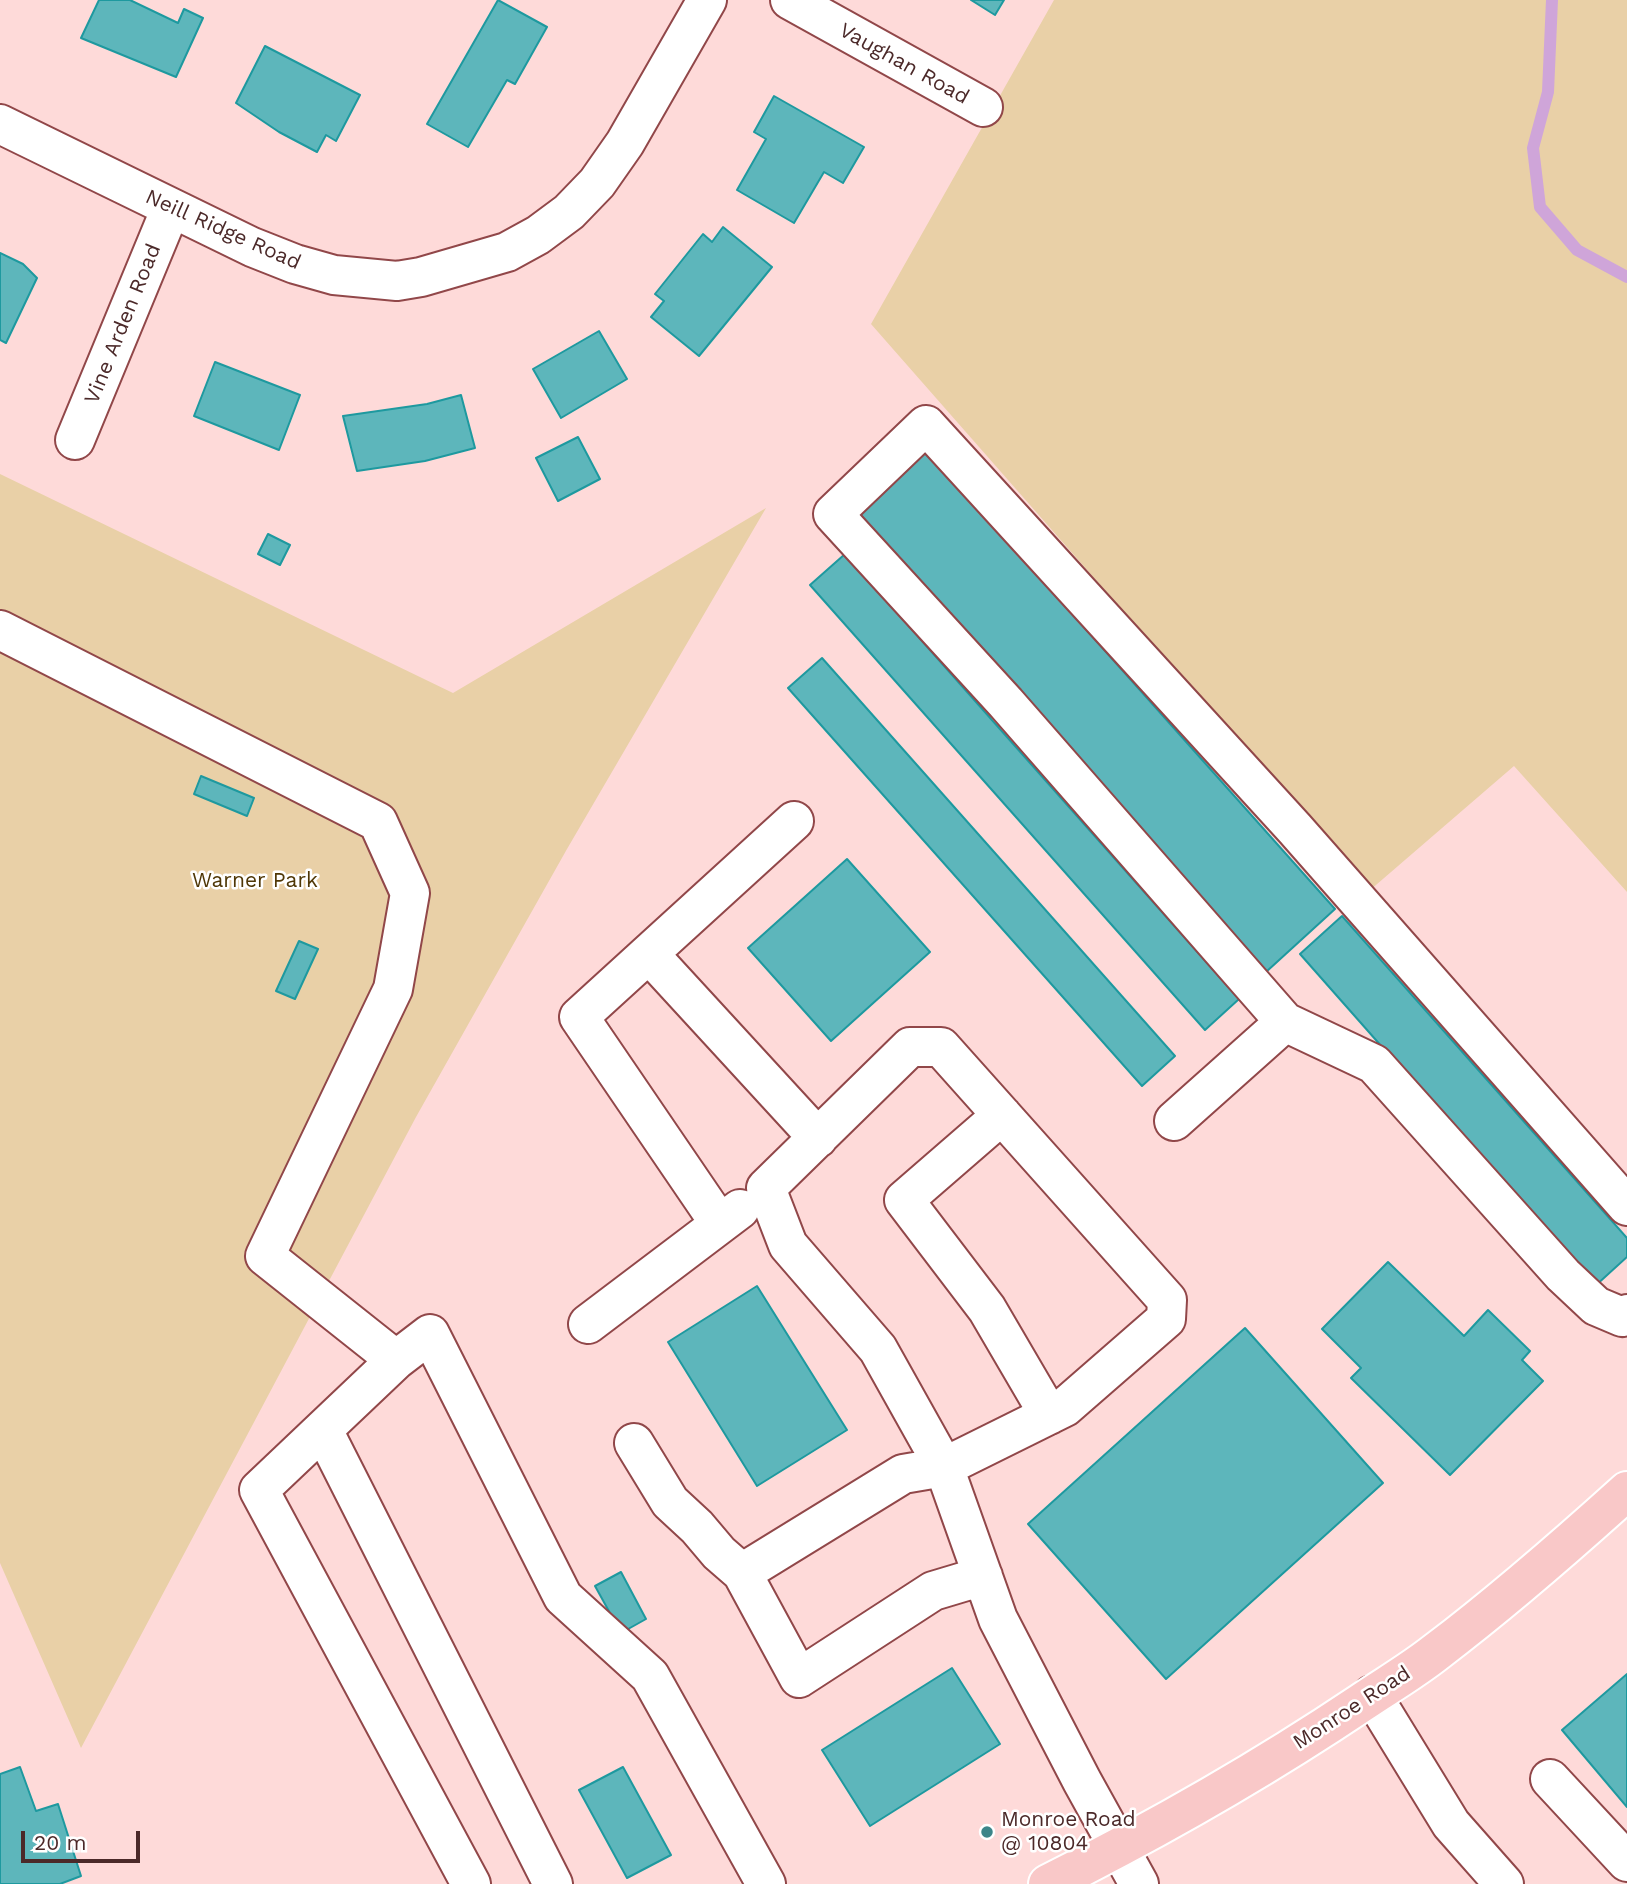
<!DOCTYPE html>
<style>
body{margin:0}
#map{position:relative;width:1627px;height:1884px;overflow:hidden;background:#fedad9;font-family:"Work Sans",sans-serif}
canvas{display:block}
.scale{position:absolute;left:21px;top:1831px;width:119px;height:32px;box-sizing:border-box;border:4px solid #4b2929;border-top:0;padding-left:9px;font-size:21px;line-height:24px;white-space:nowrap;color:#4b2929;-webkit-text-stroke:5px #fff;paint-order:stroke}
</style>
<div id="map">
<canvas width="1627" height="1884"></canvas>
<div class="scale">20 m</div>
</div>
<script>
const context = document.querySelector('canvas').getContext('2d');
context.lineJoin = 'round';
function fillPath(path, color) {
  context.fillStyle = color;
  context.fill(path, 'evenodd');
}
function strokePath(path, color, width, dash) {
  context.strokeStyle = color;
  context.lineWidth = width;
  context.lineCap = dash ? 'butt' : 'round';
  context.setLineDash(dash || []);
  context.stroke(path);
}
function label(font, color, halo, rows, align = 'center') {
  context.font = font + ' "Work Sans",sans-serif';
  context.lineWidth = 5;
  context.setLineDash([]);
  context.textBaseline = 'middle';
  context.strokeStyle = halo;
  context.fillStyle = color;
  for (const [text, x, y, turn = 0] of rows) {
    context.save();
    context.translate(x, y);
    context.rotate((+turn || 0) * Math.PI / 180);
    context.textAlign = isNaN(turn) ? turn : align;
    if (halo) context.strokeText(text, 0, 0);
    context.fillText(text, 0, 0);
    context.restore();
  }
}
fillPath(new Path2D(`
 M1054 0H1627V892L1514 766 1369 891 871 324Z
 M0 474 453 693 766 508 567 849 416 1117 81 1748 0 1563Z`), '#e9d0a7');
strokePath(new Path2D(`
 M1552 0 1548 92 1533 148 1540 207 1577 250 1627 277`), '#cfa5d9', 12);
const building = new Path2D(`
 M99 0H130L178 23 184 9 203 18 176 77 81 38Z
 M498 0 547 27 515 84 507 80 468 147 427 124Z
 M971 0H1004L995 15Z
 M265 46 360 95 336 141 326 135 317 152 279 132 236 103Z
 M774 96 864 147 843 183 824 172 794 223 737 190 766 139 754 132Z
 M723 227 772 267 699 356 651 317 664 301 655 294 703 234 712 242Z
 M0 253 23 264 37 278 6 343 0 340Z
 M599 331 627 379 561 418 533 369Z
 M215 362 300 395 279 450 194 416Z
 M461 395 475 448 425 461 357 471 343 416 427 404Z
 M578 437 600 479 558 501 536 458Z
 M927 451 1335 909 1266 972 857 513Z
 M268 534 290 545 280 565 258 554Z
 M845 554 1239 999 1205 1030 810 585Z
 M822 658 1175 1056 1142 1086 788 688Z
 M201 776 254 798 247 816 194 794Z
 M847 859 930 952 831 1041 748 948Z
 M1342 916 1627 1238V1257L1594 1287 1300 954Z
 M299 941 318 949 295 999 276 991Z
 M1388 1262 1464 1336 1488 1310 1530 1351 1522 1360 1543 1381 1450 1475 1351 1378 1361 1368 1322 1329Z
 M757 1286 847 1430 757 1486 668 1342Z
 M1245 1328 1383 1483 1166 1679 1028 1524Z
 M621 1572 646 1619 621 1633 595 1586Z
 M952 1668 1000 1744 870 1826 822 1750Z
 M1627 1674V1807L1562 1730Z
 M20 1767 36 1811 58 1804 81 1876 60 1884H0V1774Z
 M623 1767 671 1855 627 1878 579 1790Z`);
fillPath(building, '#5db6bb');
strokePath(building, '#1e999f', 2);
const minor = new Path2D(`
 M790 0 983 107
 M0 124 252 247 295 264 334 275 397 281 421 277 507 252 538 235 569 212 597 183 625 143 707 0
 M75 440 171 208
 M0 630 378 822 410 893 393 989 265 1256 396 1360
 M649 954 818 1138
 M1285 1022 1006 703 833 514 926 425 1295 829 1627 1206
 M1002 1115 904 1200 987 1309 1049 1415
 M1174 1121 1285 1022 1374 1064 1563 1275 1596 1306 1622 1317 1627 1314
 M720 1224 579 1017 794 821
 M588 1324 740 1209
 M323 1430 553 1884
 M634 1443 670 1502 697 1527 719 1553 742 1573 799 1678 933 1591 983 1576
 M742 1573 903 1474 944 1467 1065 1407 1166 1319 1167 1300 941 1047H910L766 1188 788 1245 878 1349 944 1467 998 1619 1082 1781 1139 1884
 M1372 1695 1451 1824 1504 1884
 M1550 1779 1627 1862
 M471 1884 259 1490 396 1360 430 1334 563 1597 650 1676 766 1884`);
const major = new Path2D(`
 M1048 1884C1156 1830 1261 1770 1361 1703 1386 1686 1412 1671 1436 1652 1502 1602 1565 1547 1627 1491`);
strokePath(minor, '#914749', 42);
strokePath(major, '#fff', 42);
strokePath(minor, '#fff', 38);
strokePath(major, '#f9c8c8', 38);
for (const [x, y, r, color] of [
 [987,1832,7,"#3d8589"]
]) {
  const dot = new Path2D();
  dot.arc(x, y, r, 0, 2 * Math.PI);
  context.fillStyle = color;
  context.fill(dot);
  strokePath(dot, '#fff', 2.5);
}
label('21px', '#4b2929', '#fff', [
 ["Vaughan Road",904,64,29],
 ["Neill Ridge Road",223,230,24],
 ["Vine Arden Road",123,324,-68],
 ["Monroe Road",1352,1708,-33]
]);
label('21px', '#4f3706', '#fff', [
 ["Warner Park",255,881]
]);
label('21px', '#4b2929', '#fff', [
 ["Monroe Road",1001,1820],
 ["@ 10804",1001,1844]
], 'left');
</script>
